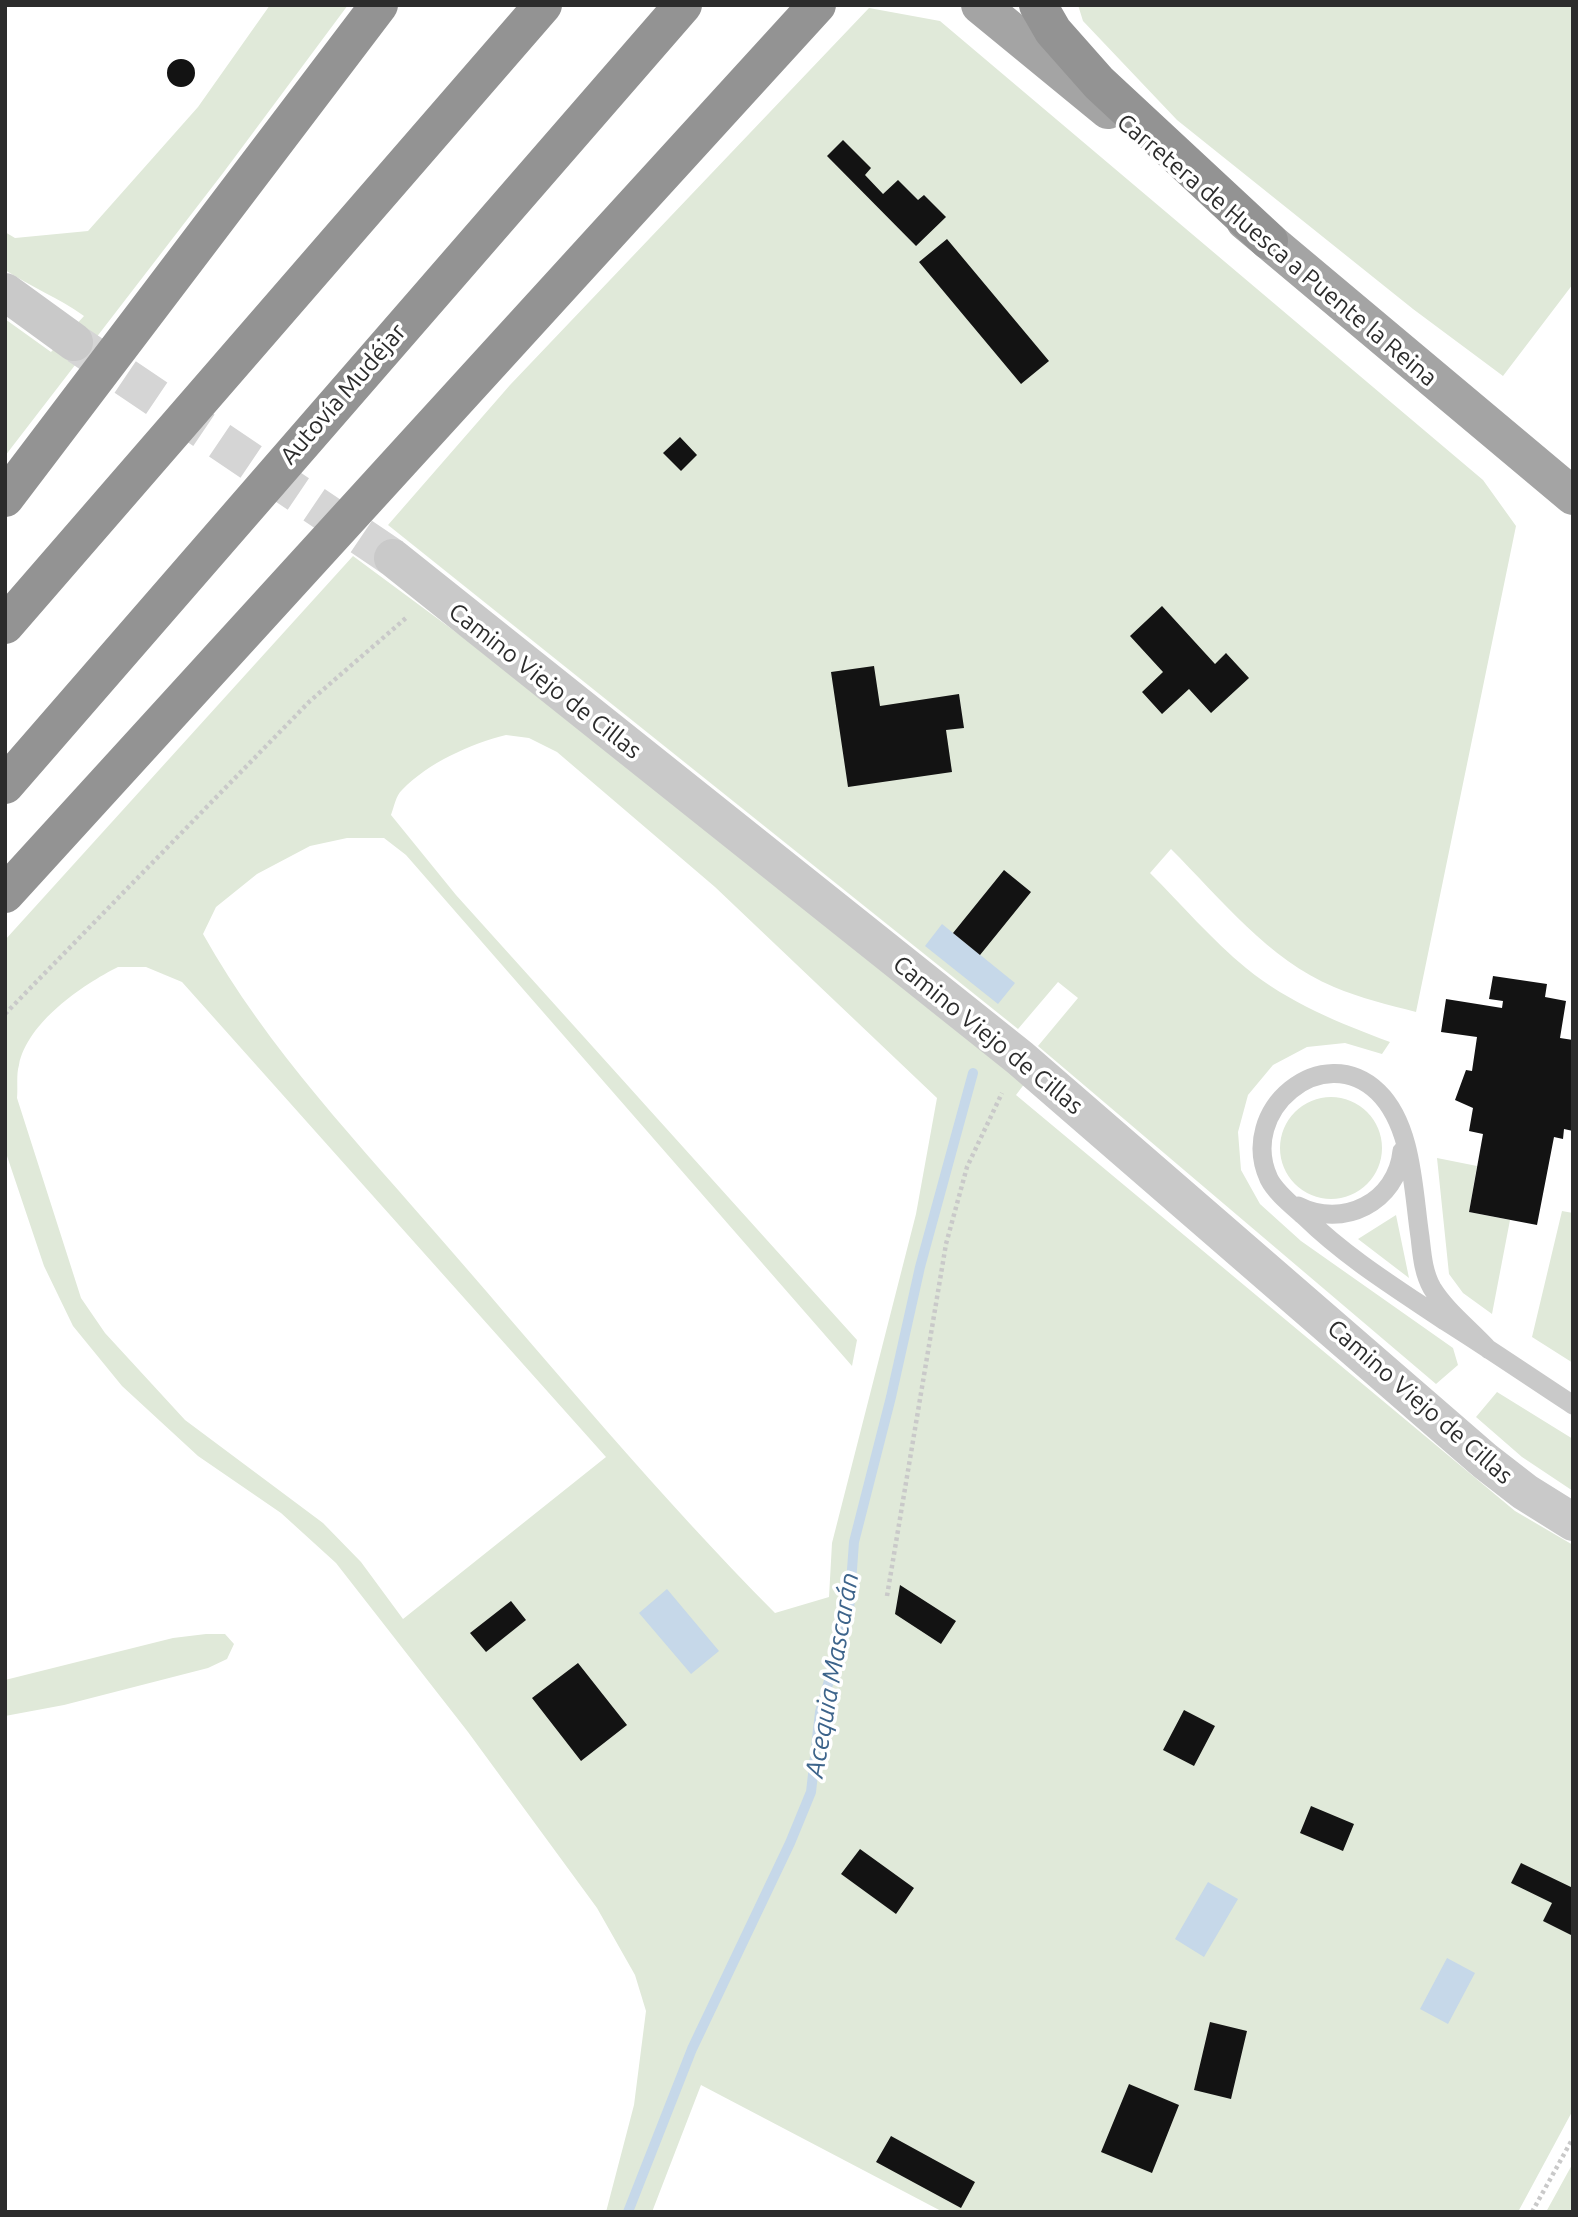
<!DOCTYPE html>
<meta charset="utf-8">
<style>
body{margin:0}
#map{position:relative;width:1578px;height:2217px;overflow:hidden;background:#fff;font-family:Ubuntu,sans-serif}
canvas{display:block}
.frame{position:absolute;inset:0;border:7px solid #2c2c2c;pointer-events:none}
</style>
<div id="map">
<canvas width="1578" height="2217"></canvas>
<div class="frame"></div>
</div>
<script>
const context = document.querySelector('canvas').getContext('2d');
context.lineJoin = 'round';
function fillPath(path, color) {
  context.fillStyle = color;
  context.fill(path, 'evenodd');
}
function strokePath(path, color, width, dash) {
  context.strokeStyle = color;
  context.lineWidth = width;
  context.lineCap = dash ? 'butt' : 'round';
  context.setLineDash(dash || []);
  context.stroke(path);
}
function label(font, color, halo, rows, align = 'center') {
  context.font = font + ' Ubuntu,sans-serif';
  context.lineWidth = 7;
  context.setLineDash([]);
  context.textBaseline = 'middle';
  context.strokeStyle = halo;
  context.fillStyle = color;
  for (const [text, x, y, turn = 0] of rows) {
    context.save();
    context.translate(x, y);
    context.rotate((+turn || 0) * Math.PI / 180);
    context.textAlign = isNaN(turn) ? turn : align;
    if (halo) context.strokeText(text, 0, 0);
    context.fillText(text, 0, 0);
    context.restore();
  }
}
fillPath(new Path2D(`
 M270 5H348L223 173 5 456V319L51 352 84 316C59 298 31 287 5 270V232L15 238 88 231 198 107Z
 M1078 5H1573V284L1503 376 1413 309 1177 120 1083 21Z
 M869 8 940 21 1483 480 1516 526 1416 1012C1389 1005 1360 998 1334 987 1269 960 1220 898 1171 849L1150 873C1181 904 1212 940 1246 968 1289 1003 1339 1023 1390 1042L1382 1054 1345 1043 1307 1047 1273 1065 1248 1095 1238 1132 1241 1170 1260 1204 1301 1241 1453 1348 1458 1365 1436 1384 1038 1046 1078 998 1058 982 1018 1029 388 525 510 385Z
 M353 556 503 667 1025 1083 1016 1095 1515 1511 1573 1545V2110L1518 2212H943L701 2085 652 2212H606L634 2105 646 2011 635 1975 597 1908 468 1732 336 1563 281 1513 198 1456 122 1386 73 1326 44 1266 5 1150V940ZM506 735 529 738 557 752 715 887 937 1098 916 1214 832 1543 829 1597 775 1613C659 1496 555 1370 447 1246 362 1147 267 1049 203 934L216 907 257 874 310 846 347 838H384L406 855 852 1366 857 1340 456 895 391 815C394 807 396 795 402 790 428 763 470 744 506 735ZM118 967H146L182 982 606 1457 403 1619 361 1562 323 1523 185 1420 105 1333 81 1298 17 1098C18 1087 16 1075 19 1065 27 1023 82 985 118 967Z
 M1280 1148a51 51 0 1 1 102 0a51 51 0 1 1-102 0Z
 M1437 1158 1477 1166 1469 1212 1510 1220 1492 1314 1463 1293 1449 1274Z
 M1562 1211 1573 1213V1363L1532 1337Z
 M1396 1215 1409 1278 1358 1239Z
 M1497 1392 1573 1439V1491L1522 1457 1476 1417Z
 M206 1634H225L234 1644 227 1659 208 1668 64 1705 5 1716V1680L173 1638Z
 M1573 2163V2212H1546Z`), '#e0e9d9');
fillPath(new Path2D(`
 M942 924 1015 983 998 1004 925 946Z
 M667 1589 719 1651 691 1674 639 1613Z
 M1208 1882 1238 1899 1204 1957 1175 1939Z
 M1447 1958 1475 1973 1448 2024 1420 2009Z`), '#c6d8e9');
strokePath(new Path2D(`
 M628 2212 692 2049 790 1843 811 1792 820 1712 849 1611 854 1542 891 1397 920 1267 973 1073`), '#c6d8e9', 10);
fillPath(new Path2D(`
 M167 73a14 14 0 1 1 28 0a14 14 0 1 1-28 0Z
 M843 140 871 168 865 175 883 194 898 180 918 200 924 195 946 217 916 246 827 156Z
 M947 239 1049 361 1021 384 919 262Z
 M680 437 697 455 681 471 663 453Z
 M1162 606 1215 664 1226 653 1249 678 1211 713 1189 689 1162 714 1142 692 1163 672 1130 636Z
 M874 666 880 706 959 694 964 728 946 730 952 772 848 787 831 672Z
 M1004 870 1031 892 980 955 953 933Z
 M1493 976 1547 984 1545 997 1566 1001 1560 1038 1573 1040V1131L1564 1129 1563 1139 1554 1137 1537 1225 1469 1212 1483 1134 1469 1131 1473 1108 1455 1100 1466 1070 1472 1071 1477 1037 1441 1032 1446 999 1502 1008 1503 1001 1489 999Z
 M900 1585 956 1621 941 1644 895 1614Z
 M511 1601 526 1620 486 1652 470 1633Z
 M578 1663 627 1725 581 1761 532 1698Z
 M1184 1710 1215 1726 1194 1766 1163 1750Z
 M1311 1806 1354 1824 1343 1851 1300 1833Z
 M860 1849 914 1888 896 1914 841 1874Z
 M1521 1863 1573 1888V1936L1543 1921 1552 1903 1511 1883Z
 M1210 2022 1247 2031 1231 2099 1194 2090Z
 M1129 2084 1179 2105 1152 2173 1101 2152Z
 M891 2136 975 2182 961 2208 876 2162Z`), '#131313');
strokePath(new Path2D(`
 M78 345 393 558`), '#d5d5d5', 38, [38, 19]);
strokePath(new Path2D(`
 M5 1014 310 701 406 618
 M887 1596 946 1244 967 1167 1002 1093
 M1532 2212 1573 2138`), '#c9c9c9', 4.5, [3.5, 3.5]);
strokePath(new Path2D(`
 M1298 1206C1343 1229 1397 1202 1402 1151
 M1489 1350C1471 1330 1446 1311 1432 1288 1423 1272 1422 1254 1420 1237 1413 1191 1413 1126 1378 1092 1323 1039 1237 1110 1269 1179 1276 1193 1293 1206 1305 1217 1347 1258 1396 1288 1445 1321 1488 1348 1530 1377 1573 1405`), '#c9c9c9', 19);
strokePath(new Path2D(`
 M5 292 74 342
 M393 558 1020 1058 1485 1461 1525 1492 1573 1522`), '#c9c9c9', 38);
strokePath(new Path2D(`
 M980 5 1108 110
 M1245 221 1573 496`), '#a4a4a4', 38);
strokePath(new Path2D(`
 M1038 5 1053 31 1099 83 1269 241
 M5 498 379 5
 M5 625 543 5
 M5 785 683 5
 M5 894 817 5`), '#939393', 38);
label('24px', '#2c2c2c', '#fff', [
 ["Carretera de Huesca a Puente la Reina",1277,250,40],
 ["Autovía Mudéjar",343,394,-49],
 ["Camino Viejo de Cillas",545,681,38],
 ["Camino Viejo de Cillas",988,1035,39],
 ["Camino Viejo de Cillas",1420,1402,41]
]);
label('italic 26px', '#3d648b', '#fff', [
 ["Acequia Mascarán",832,1675,-80]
]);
</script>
